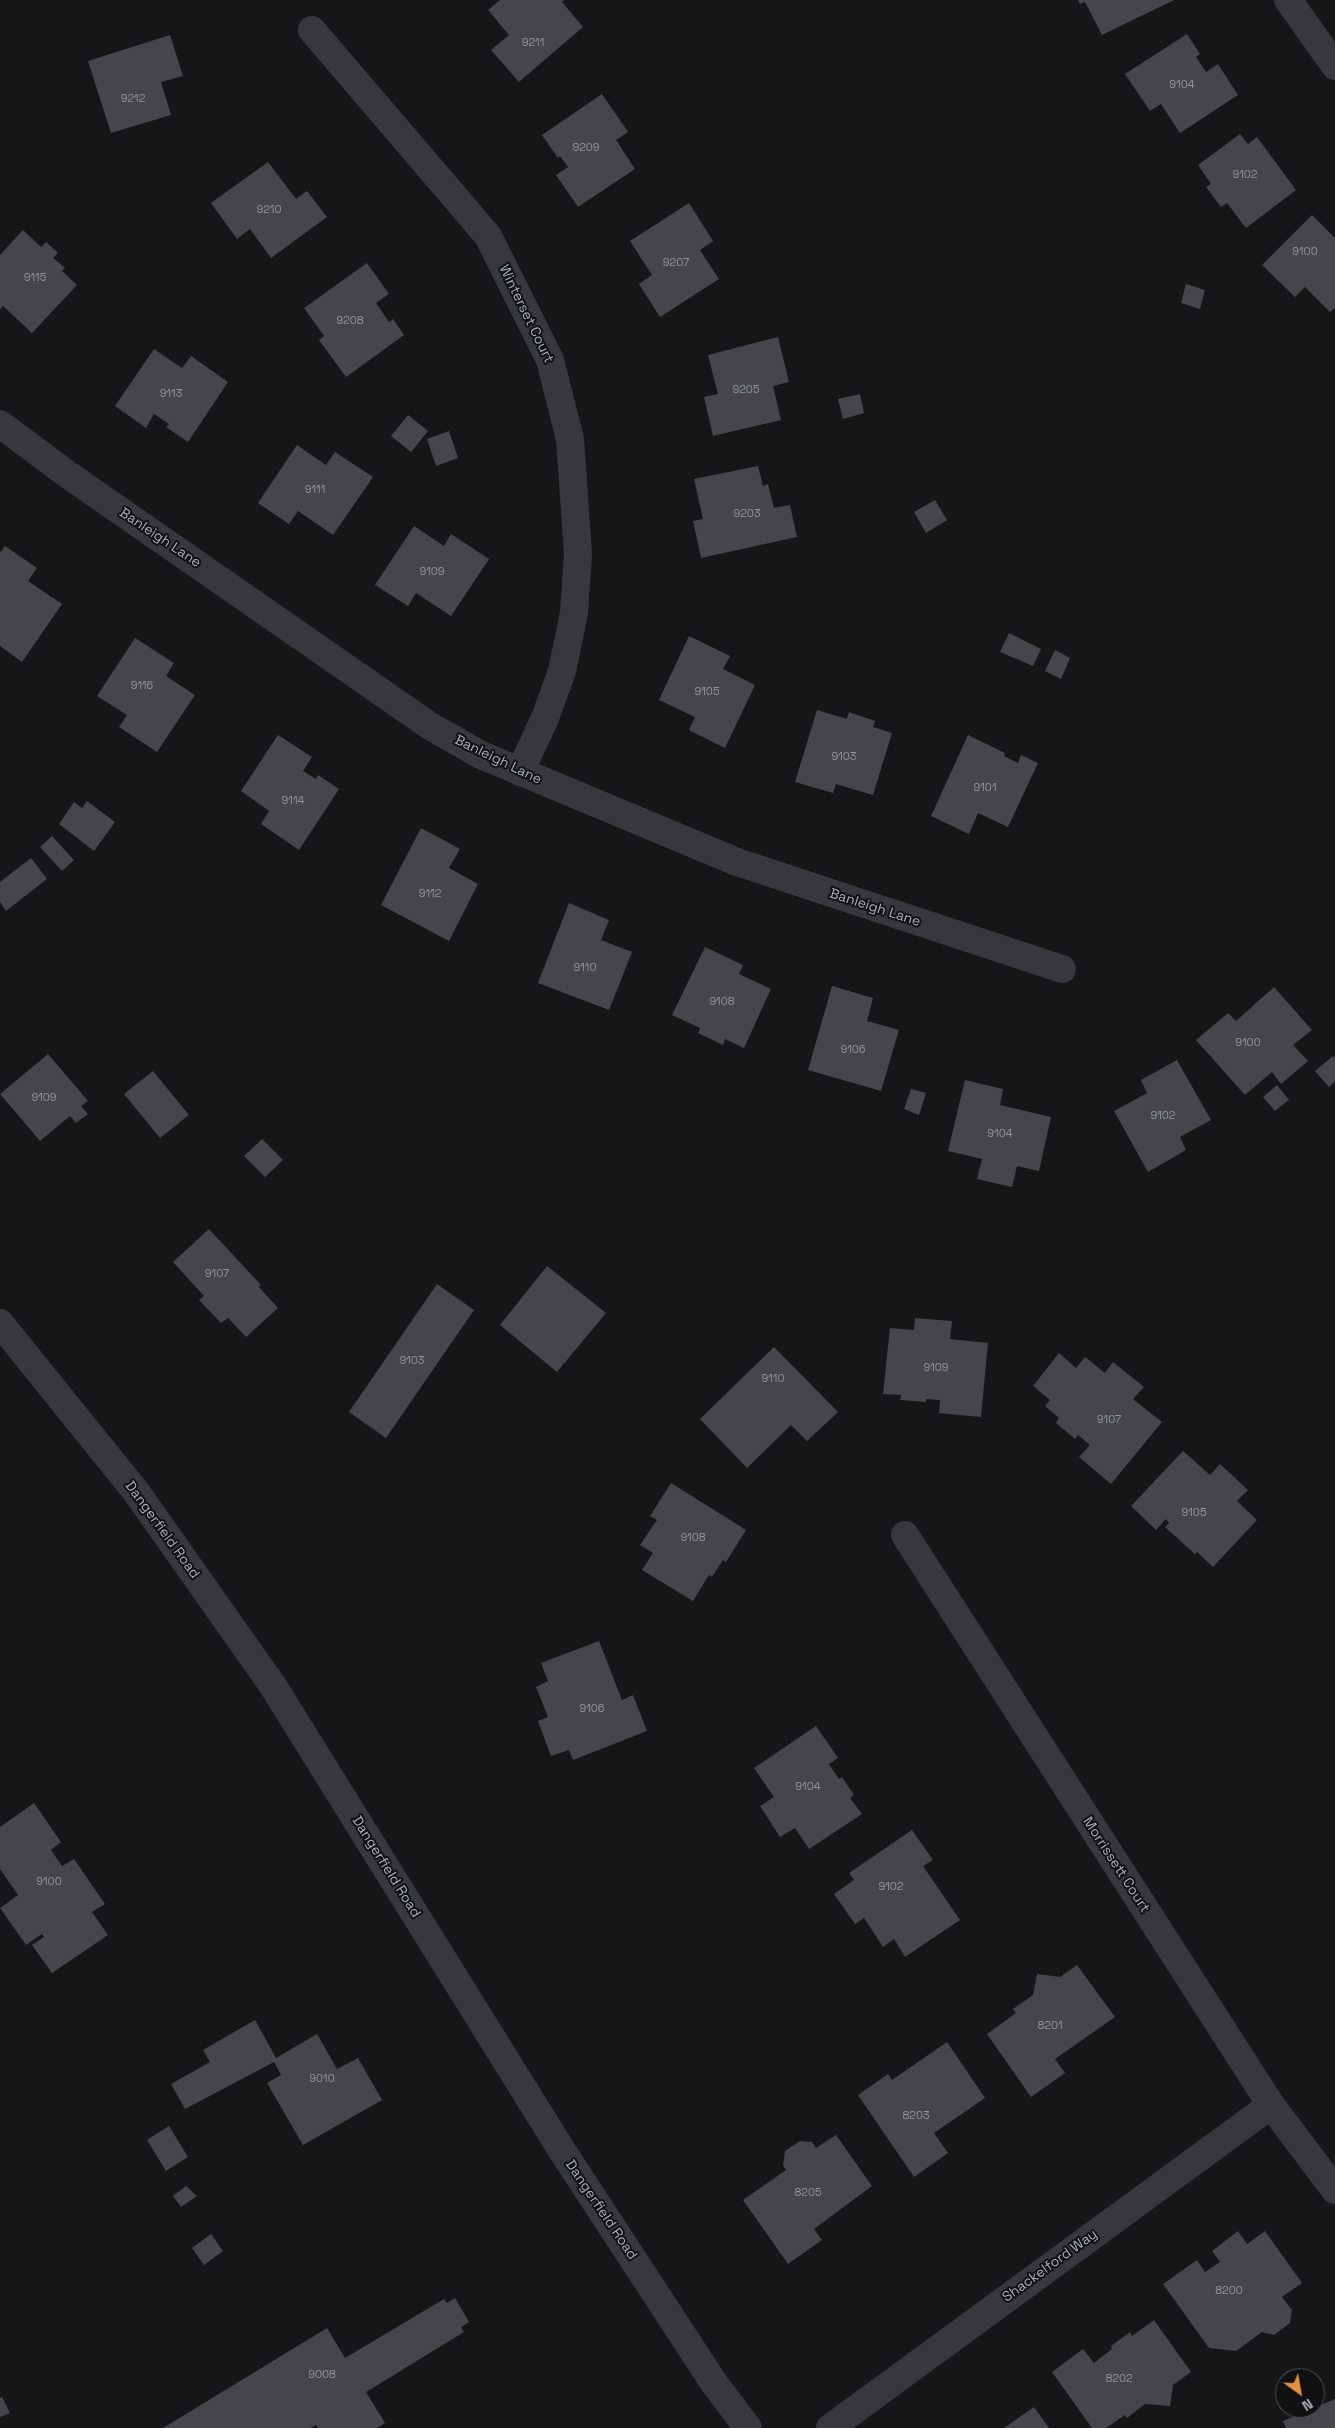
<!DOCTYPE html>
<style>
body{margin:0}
#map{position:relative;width:1335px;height:2428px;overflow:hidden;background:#151617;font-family:"Space Grotesk",sans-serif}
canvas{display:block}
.north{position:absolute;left:1275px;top:2368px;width:50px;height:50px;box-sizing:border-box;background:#101112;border:1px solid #4d5054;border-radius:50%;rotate:148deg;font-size:14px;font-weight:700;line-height:20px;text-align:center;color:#a8afb6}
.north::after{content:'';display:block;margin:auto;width:18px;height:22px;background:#e7903e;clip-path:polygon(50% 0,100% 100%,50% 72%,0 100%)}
</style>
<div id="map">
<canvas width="1335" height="2428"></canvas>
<div class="north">N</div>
</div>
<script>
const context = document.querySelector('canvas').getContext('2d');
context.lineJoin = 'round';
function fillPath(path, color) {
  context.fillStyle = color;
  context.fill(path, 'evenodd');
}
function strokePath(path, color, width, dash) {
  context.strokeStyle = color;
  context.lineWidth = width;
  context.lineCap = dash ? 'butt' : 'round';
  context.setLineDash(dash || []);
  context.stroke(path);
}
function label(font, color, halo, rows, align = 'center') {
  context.font = font + ' "Space Grotesk",sans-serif';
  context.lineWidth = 4;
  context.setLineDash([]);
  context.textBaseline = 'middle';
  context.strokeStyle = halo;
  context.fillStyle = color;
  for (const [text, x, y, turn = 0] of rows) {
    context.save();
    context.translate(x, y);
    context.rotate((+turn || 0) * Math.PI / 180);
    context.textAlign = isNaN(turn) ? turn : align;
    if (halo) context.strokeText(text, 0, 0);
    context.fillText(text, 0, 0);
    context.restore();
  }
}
fillPath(new Path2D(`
 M500 0H564L562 2 583 27 519 82 491 50 509 35 488 10Z
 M1078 0H1174L1102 35 1085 2 1080 4Z
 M1187 34 1200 54 1196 57 1206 72 1218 64 1238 95 1180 133 1161 104 1150 111 1125 74Z
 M170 35 183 76 161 82 171 115 111 133 88 61Z
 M602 94 628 132 616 140 635 169 578 207 556 175 568 167 560 156 558 158 542 135Z
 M1240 134 1248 144 1257 137 1296 190 1246 228 1227 203 1221 207 1206 187 1211 184 1198 165Z
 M268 162 296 199 307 191 327 217 271 258 250 229 237 239 211 203Z
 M689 203 713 241 700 250 719 279 660 317 639 284 652 275 630 241Z
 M1312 215 1335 238V308L1330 312 1305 287 1295 297 1262 265Z
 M23 230 41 247 46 242 58 253 53 258 65 268 62 271 77 285 32 333 3 306 0 310V255Z
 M367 263 389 294 376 303 389 322 393 319 404 335 346 377 319 340 324 336 304 308Z
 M1186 284 1205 290 1200 309 1181 303Z
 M778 337 789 382 773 386 781 420 713 436 704 397 718 394 708 355Z
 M154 349 182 368 191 356 228 382 188 442 166 427 169 424 154 414 146 428 115 406Z
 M860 394 864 413 843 419 838 399Z
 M408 415 428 431 411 452 391 436Z
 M449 431 458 458 436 466 427 439Z
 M297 445 326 465 335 452 373 477 333 535 298 511 289 524 258 503Z
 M758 466 763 486 768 484 774 508 790 505 797 537 701 558 693 521 703 519 694 479Z
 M935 500 947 520 926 533 914 512Z
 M414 526 444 546 451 534 489 559 451 616 416 593 408 606 375 585Z
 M5 546 37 568 28 581 62 604 22 662 0 646V553Z
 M1009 633 1041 649 1033 666 1000 652Z
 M689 636 730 656 723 669 755 685 725 748 689 730 695 717 659 700Z
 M135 638 174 663 166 676 195 695 157 752 119 727 127 715 97 696Z
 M1055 650 1070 658 1061 679 1045 671Z
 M817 710 847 719 849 712 875 721 873 727 892 733 873 795 836 784 833 793 795 782Z
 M278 735 312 757 303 771 316 779 318 775 339 789 299 850 261 824 269 811 241 791Z
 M968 735 1005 753 1004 756 1018 763 1021 755 1038 763 1008 827 978 813 969 834 931 816Z
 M87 801 115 822 94 851 59 824 74 802 82 808Z
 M421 828 460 849 449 868 478 884 449 941 381 905Z
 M52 836 74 860 62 871 40 847Z
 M31 858 47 879 6 911 0 902V882Z
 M569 903 609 920 601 940 632 952 609 1010 538 983Z
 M705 947 743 965 739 974 771 989 744 1048 725 1039 723 1045 698 1033 700 1028 672 1015Z
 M832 986 873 998 867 1021 899 1030 881 1091 808 1070Z
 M1274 987 1312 1030 1293 1045 1308 1061 1281 1084 1272 1072 1245 1095 1196 1040 1228 1013 1236 1021Z
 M48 1054 88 1101 81 1106 88 1114 76 1123 70 1116 40 1141 0 1094Z
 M1333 1056 1335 1058V1081L1329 1087 1315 1071Z
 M1177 1060 1211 1120 1180 1137 1186 1150 1148 1172 1114 1111 1147 1093 1141 1080Z
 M153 1071 189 1115 160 1138 124 1094Z
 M965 1080 1003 1089 1000 1105 1051 1117 1039 1171 1017 1166 1012 1187 977 1179 982 1159 948 1151Z
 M1277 1085 1289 1100 1275 1111 1263 1097Z
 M911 1089 926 1093 919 1115 904 1109Z
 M262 1139 283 1160 265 1177 244 1156Z
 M209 1229 261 1285 259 1287 278 1308 246 1337 228 1318 221 1323 199 1300 204 1296 173 1262Z
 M547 1266 606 1313 557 1372 500 1325Z
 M437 1284 474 1310 386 1438 349 1412Z
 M915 1318 952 1321 950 1339 988 1343 981 1417 939 1413 940 1400 926 1399V1402L900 1400 901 1395 883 1394 890 1328 914 1330Z
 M774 1347 838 1412 807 1441 791 1425 747 1468 700 1419Z
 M1059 1353 1076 1368 1085 1357 1105 1373 1113 1362 1144 1387 1133 1399 1162 1422 1111 1484 1079 1457 1090 1445 1078 1435 1075 1439 1056 1423 1059 1418 1045 1406 1050 1400 1033 1386Z
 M1183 1451 1210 1475 1220 1464 1248 1490 1237 1501 1257 1520 1213 1567 1197 1552 1195 1554 1165 1527 1169 1523 1166 1519 1156 1530 1131 1506Z
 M671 1483 746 1530 726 1562 723 1560 712 1577 709 1575 693 1601 642 1570 653 1553 640 1545 657 1520 650 1516Z
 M599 1641 622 1700 633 1695 647 1731 573 1760 569 1750 551 1756 538 1721 548 1717 536 1687 548 1681 541 1663Z
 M816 1726 838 1758 829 1764 839 1779 842 1777 854 1795 850 1798 862 1814 809 1849 795 1828 780 1837 760 1806 774 1797 754 1768Z
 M34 1803 61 1842 51 1850 62 1866 74 1859 105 1904 92 1912 108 1935 52 1973 32 1945 44 1937 42 1934 26 1945 0 1908 18 1895 0 1869V1827Z
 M912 1830 933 1860 923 1866 960 1920 905 1957 894 1939 883 1947 864 1918 855 1924 834 1894 854 1880 849 1873Z
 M1077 1965 1115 2017 1055 2059 1065 2073 1031 2097 987 2034 1016 2013 1013 2009 1033 1995 1037 1974 1060 1977Z
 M255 2020 276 2058 317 2034 337 2069 358 2058 382 2100 303 2145 267 2083 281 2075 274 2062 185 2109 171 2084 210 2062 203 2050Z
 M947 2042 985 2098 934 2133 948 2153 914 2177 858 2095 888 2074 892 2080Z
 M169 2126 188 2157 166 2171 147 2140Z
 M836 2135 872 2186 814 2229 822 2240 788 2264 743 2200 786 2170 783 2165 785 2151 800 2141 812 2142 816 2148Z
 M186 2186 197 2196 181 2207 173 2196Z
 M1238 2231 1247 2244 1265 2231 1302 2283 1282 2297 1292 2310 1290 2323 1274 2335 1262 2332 1236 2351 1209 2348 1163 2284 1197 2260 1205 2272 1220 2262 1212 2251Z
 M211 2234 223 2251 204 2265 192 2248Z
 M455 2298 469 2322 461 2327 464 2332 366 2392 385 2423 377 2428H318L316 2425 311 2428H163L327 2328 345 2358 444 2299 447 2303Z
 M1154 2320 1191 2372 1173 2385 1170 2406 1145 2404 1127 2418 1125 2415 1106 2428H1092L1052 2372 1083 2349 1094 2363 1112 2349 1111 2346 1130 2332 1132 2336Z
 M2 2397 10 2413 0 2417V2398Z
 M1335 2399V2428H1286L1283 2421Z
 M1034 2407 1049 2428H1004Z`), '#45464a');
strokePath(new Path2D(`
 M1288 0 1335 66
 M312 30 488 236 550 360 570 439 578 554 574 613 562 671 545 718 520 772
 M0 424 67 474 430 726 481 755 737 862 1062 969
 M0 1323 137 1493 273 1686 561 2149 714 2383 748 2428
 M905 1535 1271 2105 1335 2190
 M830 2428 1271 2105`), '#37383c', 28);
label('11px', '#8f959b', null, [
 ["9211",533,43],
 ["9104",1182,85],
 ["9212",133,99],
 ["9209",586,148],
 ["9102",1245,175],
 ["9210",269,210],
 ["9100",1305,252],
 ["9207",676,263],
 ["9115",35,278],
 ["9208",350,321],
 ["9205",746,390],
 ["9113",171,394],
 ["9111",315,490],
 ["9203",747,514],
 ["9109",432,572],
 ["9116",142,686],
 ["9105",707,692],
 ["9103",844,757],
 ["9101",985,788],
 ["9114",293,801],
 ["9112",430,894],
 ["9110",585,968],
 ["9108",722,1002],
 ["9100",1248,1043],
 ["9106",853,1050],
 ["9109",44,1098],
 ["9102",1163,1116],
 ["9104",1000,1134],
 ["9107",217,1274],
 ["9103",412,1361],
 ["9109",936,1368],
 ["9110",773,1379],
 ["9107",1109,1420],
 ["9105",1194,1513],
 ["9108",693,1538],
 ["9106",592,1709],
 ["9104",808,1787],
 ["9100",49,1882],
 ["9102",891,1887],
 ["8201",1050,2026],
 ["9010",322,2079],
 ["8203",916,2116],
 ["8205",808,2193],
 ["8200",1229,2291],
 ["9008",322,2375],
 ["8202",1119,2379]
]);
label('14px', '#a8afb6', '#101112', [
 ["Winterset Court",526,314,64],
 ["Banleigh Lane",160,538,34],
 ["Banleigh Lane",498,760,26],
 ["Banleigh Lane",875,908,18],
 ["Dangerfield Road",162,1530,54],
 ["Morrissett Court",1116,1865,57],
 ["Dangerfield Road",386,1867,58],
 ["Dangerfield Road",601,2210,56],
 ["Shackelford Way",1050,2266,-36]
]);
</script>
